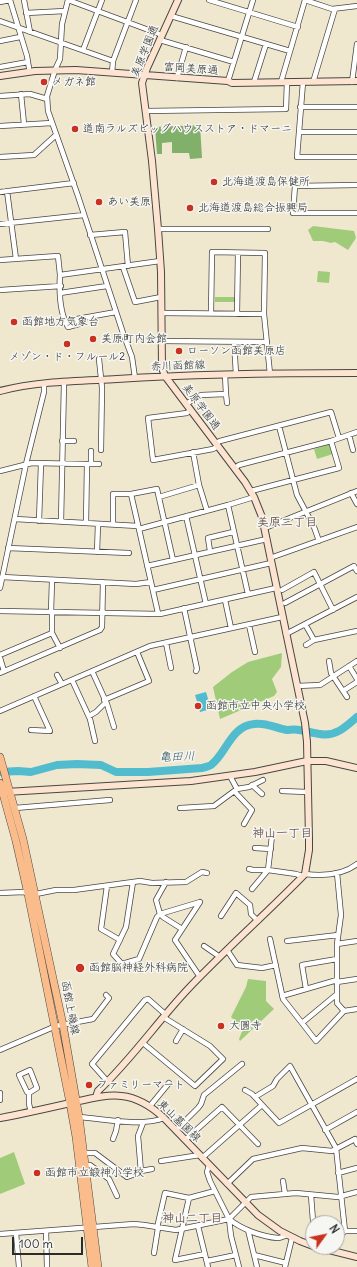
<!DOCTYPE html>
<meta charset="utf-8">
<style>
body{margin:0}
#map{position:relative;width:357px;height:1267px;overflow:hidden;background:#f0e7cf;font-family:Delius,sans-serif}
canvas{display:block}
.north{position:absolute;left:305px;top:1215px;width:40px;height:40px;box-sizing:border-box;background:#f6f6f2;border:1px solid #a5a5a2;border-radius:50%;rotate:57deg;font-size:11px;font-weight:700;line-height:16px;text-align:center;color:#2b2b2b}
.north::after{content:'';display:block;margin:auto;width:14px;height:18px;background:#c8321e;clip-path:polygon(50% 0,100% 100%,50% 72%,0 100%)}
.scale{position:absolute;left:12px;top:1237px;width:71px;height:18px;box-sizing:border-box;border:2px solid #2b2b2b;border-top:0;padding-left:5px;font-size:12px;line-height:14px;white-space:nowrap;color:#2b2b2b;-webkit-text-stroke:3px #f6f6f2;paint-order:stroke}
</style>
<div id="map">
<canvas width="357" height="1267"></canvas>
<div class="north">N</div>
<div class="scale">100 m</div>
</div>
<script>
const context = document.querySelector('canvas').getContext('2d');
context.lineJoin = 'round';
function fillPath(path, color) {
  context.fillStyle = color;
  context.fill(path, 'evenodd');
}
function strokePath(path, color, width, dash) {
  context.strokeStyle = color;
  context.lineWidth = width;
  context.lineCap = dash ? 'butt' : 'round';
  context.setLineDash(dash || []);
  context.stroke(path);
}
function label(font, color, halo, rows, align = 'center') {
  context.font = font + ' Delius,"Klee One",sans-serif';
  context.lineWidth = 3;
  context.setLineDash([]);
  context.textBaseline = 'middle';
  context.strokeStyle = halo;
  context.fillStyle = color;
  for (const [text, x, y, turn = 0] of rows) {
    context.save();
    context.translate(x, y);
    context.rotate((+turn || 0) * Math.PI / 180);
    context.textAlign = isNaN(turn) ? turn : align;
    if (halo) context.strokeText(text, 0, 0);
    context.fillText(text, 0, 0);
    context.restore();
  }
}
fillPath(new Path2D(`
 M313 226 354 231 356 238 348 250 335 242 331 243 323 241H313L308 230Z
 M318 271 330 272 329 283 317 282Z
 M215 297H236V302H215Z
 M330 444 333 454 317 459 314 449Z
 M282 653 281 667 272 679 277 692 274 696 220 719 213 687 232 672 248 662Z
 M248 979 266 981V1001L274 1009 240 1041 239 1039 243 1029 231 1017 246 987Z
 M14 1152 25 1184 0 1194V1158Z`), '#a0cc79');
fillPath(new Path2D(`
 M200 125 202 158 190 159 189 153H172V142L162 143V154H157L155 127Z`), '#80b069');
fillPath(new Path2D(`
 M206 692 211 709 200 712 195 695Z`), '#52bccf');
strokePath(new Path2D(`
 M0 772 18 771 31 772 57 765 77 764 101 765 116 772H148L202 768C205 767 208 767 211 765 226 754 231 726 254 724 266 722 275 728 287 730 290 730 295 729 299 730 306 731 313 733 320 734 335 737 346 727 357 717`), '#52bccf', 8);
const street = new Path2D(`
 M10 0 27 56 29 68
 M24 0 30 32
 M68 0 62 24 60 59 55 70 47 96 48 111 78 196 123 333 132 357 135 378
 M68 0 162 35
 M209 0 298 27
 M305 0 332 9 357 6
 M0 2 10 0
 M26 13 65 11
 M171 16 290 51
 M0 21 113 61 112 73
 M160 40 234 62
 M0 41 20 37
 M83 50 102 0
 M113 61 136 0
 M0 67 28 62
 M177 78 186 47
 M228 81 253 0
 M254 82 266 44
 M281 82 305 0
 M303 82 297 157H357
 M314 82V79L335 9
 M352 82 357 44
 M21 94 24 124
 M0 96 30 94 47 99
 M300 107H357
 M146 111 286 109 287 82
 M0 126 52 123
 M299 132H357
 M0 157 34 155 56 135
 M357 185 295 186 293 213H357
 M7 191 16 259
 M0 192 74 183
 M0 224 84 215
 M158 229H268
 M90 235 125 232 128 266
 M0 260 58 256 60 275 160 261
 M123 267 135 302 161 297
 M60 275C59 292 59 312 68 327L79 324 77 319 116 312
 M0 290 61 286
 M60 293 107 286
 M161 313 264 314
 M211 313 212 252 265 253 264 314 270 374
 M237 314 238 253
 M162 341 267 342
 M234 342 236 374
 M99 359 102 388 101 450
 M226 394 227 403
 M186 404 201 395 226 394 225 375
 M190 410 187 413 148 418 153 460 213 449 218 446
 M279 426 297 495 314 527 319 541
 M349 435 353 450
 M62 441H74
 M216 443 220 441 331 412 339 438
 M193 452 199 485 207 511
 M89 464H99
 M91 464V451
 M235 468 239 465 331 441 357 432
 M0 471 32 463 87 464 86 523
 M251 491 339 468 331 441
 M351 493 357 504
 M131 494 158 613
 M159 497 199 485
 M228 505 248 594
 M186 516 206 604
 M15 519 138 526
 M39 521 41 464
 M61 522 64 382
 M113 524V494H131L157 489 173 560
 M265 528 357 491
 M139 529 228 505 254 497
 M8 548 129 553
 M210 551 208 538 233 532
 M97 552 98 524
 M270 558 357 527
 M147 566 267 539
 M2 577 136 584 151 582
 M0 588 26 464 44 392V384
 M153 590 271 563
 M282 590 314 572 333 610
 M225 600 231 628
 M285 603 354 566 357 571
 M184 608 197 669 196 671
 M0 611 160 614 276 588
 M51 612 52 580
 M52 612V633
 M305 624 314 640 357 631
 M249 625 255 652
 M286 634 357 597
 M166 643 171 668
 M306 645 314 640
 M0 655 52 633 60 648
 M0 658 4 671
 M329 661 331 673 347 697
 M349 666 357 679
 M92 671 107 704 114 727
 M0 673 100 630 102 627 103 582
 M57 675 62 684
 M72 680 90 719 95 741
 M297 686 320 685 357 661
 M343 691 357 682
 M104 700 149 681 137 652
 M0 711 150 646 282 617
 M89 716 96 712 106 702
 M31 730 50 731 34 696
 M230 776 237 789
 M252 785 262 794
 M282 791 307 792
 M235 792 252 810 244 824
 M15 808 110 800
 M180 808 214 806 237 789 249 787 263 780
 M272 836 268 870 296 874 302 876
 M255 848 271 849
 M249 869 253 870H268
 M337 873 341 915 337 944V1003L344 1011 357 1009
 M305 874C322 876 343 875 357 864
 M133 882 126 927 113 954 122 964 139 959 157 917 160 914 200 902
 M166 882 156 900 160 914 163 917 182 929
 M107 886 101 929 120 940
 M252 889 268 870
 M0 893 24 892 28 894H36L56 890H74L140 881 152 883 186 882 202 872 207 873
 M200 902 175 940 200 977
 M221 916 236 893 250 905 251 914 258 921
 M270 939 283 999 302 1023 337 994
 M287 941 338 935
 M337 944 357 941
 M204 946 220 957
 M227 950 237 965 262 968 276 965
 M337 982 357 979
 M306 989 302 965 337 959
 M282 996 337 980
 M302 1023 316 1041 344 1011
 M176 1041 183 1029
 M143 1043 195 1086 223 1059 210 1046 163 1017
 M0 1050 56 1026 93 1019 109 998 106 995
 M108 1082 92 1064 145 1000 148 999 165 1014
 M245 1090 252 1094 279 1123 357 1079
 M0 1093V1100
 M29 1093 37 1088 30 1070 19 1075 27 1092 29 1093V1104L31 1112
 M255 1097 273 1086 277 1079 290 1066 336 1148 345 1231
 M150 1106 169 1083
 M79 1117C104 1119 141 1127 164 1118
 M176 1130 198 1108 201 1104 204 1095 242 1064
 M325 1130 357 1112
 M113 1139 116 1131 118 1120
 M185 1140 222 1107 258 1144
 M85 1153H95L127 1177 141 1172 138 1136 143 1123
 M202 1158 262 1105
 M161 1161 200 1155
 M86 1165H90L109 1179 117 1196
 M209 1165 207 1172 210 1181 229 1219 231 1236 239 1267
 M141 1171 152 1169
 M338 1173 357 1168
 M283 1181 285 1194
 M227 1184 253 1159 302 1148 332 1151 355 1139 357 1144
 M311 1195 313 1221
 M189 1198 175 1260 205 1254
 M229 1219 251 1197 296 1193 338 1197 357 1192
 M198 1226 208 1267
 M157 1228 165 1193 189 1198 215 1191
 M248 1230 257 1267
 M46 1231 47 1267
 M16 1233 19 1267
 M0 1234 134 1224 144 1225 176 1230 229 1219C241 1229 262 1237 278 1238 281 1238 284 1236 287 1235
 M337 1239 345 1231H357
 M154 1253 158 1228
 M254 1255 286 1263
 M207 1261 236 1255
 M285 1267 292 1238`);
const secondary = new Path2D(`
 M0 76 35 71 76 70 228 81 232 83 357 81
 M0 391C38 381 79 381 117 379 197 374 277 373 357 373
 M6 792 191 781 255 772 307 761H326L357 768
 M96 1097 98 1091C131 1060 157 1022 188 989 226 949 267 913 305 874L309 850V839L307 742 305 723 262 517 254 497 245 482 165 376 162 368 161 272 158 229 152 161 142 83 147 68 178 0
 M0 1118C22 1114 44 1109 66 1104 107 1095 130 1086 164 1118L258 1215 280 1231 300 1241 313 1246
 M317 1247 357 1257`);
const primary = new Path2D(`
 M0 757 23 839 63 1025 79 1117 98 1267
 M0 783 16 841 28 894 70 1103 76 1137 92 1267`);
strokePath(street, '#494744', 6);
strokePath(secondary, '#494744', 8);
strokePath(primary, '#494744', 8);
strokePath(street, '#fff', 4.5);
strokePath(secondary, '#fde4d1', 6);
strokePath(primary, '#fabc8b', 7);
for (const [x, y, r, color] of [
 [44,82,4,"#c8321e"],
 [75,129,4,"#c8321e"],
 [214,182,4,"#c8321e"],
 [99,202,4,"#c8321e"],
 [190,208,4,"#c8321e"],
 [14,322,4,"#c8321e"],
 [93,339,4,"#c8321e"],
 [67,344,4,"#c8321e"],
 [179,351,4,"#c8321e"],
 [198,706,4,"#c8321e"],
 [80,968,5,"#c8321e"],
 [221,1026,4,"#c8321e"],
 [89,1085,4,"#c8321e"],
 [37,1173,4,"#c8321e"]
]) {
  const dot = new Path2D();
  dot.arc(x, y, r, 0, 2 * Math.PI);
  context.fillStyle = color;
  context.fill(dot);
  strokePath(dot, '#f6f6f2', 1.5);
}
label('11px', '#2b2b2b', '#f6f6f2', [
 ["美原学園通",145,51,-68],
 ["富岡美原通",191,69,4],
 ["赤川函館線",178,366,-2],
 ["美原学園通",201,407,53],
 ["函館上磯線",70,1008,79],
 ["東山墓園線",179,1121,44]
]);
label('11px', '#2b2b2b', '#f6f6f2', [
 ["メガネ館",52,82],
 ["道南ラルズビッグハウスストア・ドマーニ",83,129],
 ["北海道渡島保健所",222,182],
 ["あい美原",107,202],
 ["北海道渡島総合振興局",198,208],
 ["函館地方気象台",22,322],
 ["美原町内会館",101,339],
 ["ローソン函館美原店",187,351],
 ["メゾン・ド・フルール2",67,357,"center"],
 ["函館市立中央小学校",206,706],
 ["函館脳神経外科病院",89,968],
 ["大圓寺",229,1026],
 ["ファミリーマート",97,1085],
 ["函館市立鍛神小学校",45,1173]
], 'left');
label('bold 12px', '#725a53', '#f6f6f2', [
 ["美原二丁目",287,523],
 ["神山一丁目",282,834],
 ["神山二丁目",192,1219]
]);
label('italic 12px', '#395e64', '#f6f6f2', [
 ["亀田川",177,757,-2]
]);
</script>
